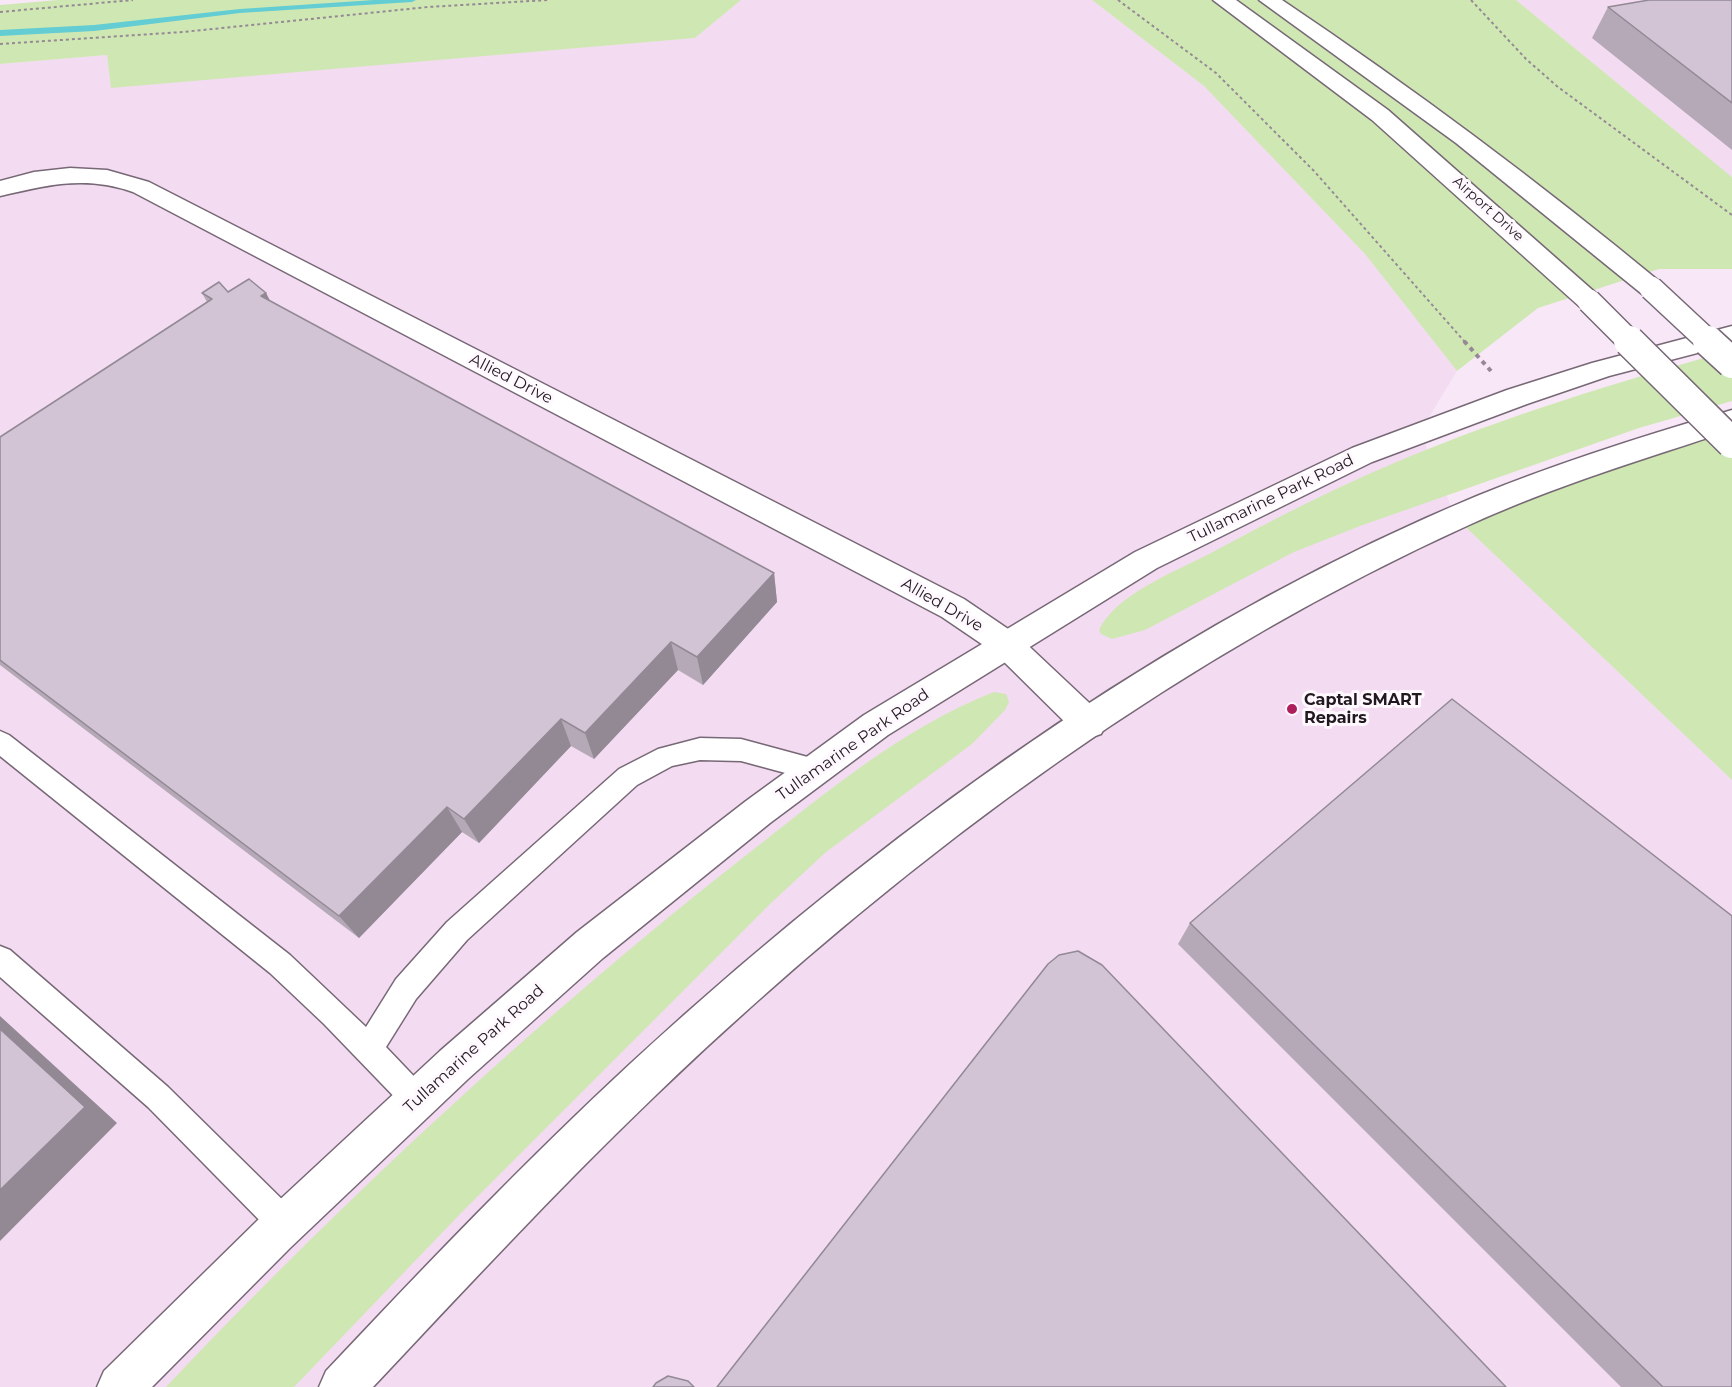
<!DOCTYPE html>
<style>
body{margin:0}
canvas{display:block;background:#f8e7f7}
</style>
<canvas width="1732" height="1387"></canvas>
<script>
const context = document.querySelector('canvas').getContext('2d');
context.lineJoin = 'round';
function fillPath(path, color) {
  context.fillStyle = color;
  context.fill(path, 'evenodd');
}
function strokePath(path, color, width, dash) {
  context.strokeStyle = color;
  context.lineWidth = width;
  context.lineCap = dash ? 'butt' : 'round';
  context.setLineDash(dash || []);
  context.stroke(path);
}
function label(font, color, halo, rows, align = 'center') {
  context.font = font + ' Montserrat,sans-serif';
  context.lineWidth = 6;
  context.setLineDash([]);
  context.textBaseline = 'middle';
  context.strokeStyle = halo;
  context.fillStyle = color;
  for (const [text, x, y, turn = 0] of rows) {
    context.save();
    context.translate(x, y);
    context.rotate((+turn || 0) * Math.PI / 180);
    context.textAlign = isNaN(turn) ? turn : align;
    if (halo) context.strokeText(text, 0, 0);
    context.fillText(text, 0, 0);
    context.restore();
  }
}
fillPath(new Path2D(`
 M741 0H1092L1204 86 1365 254 1457 371 1420 432 1456 518 1732 780V1387H0V64L107 55 111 87 695 38Z
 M1516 0H1732V177Z`), '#f3dbf1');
fillPath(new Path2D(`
 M58 0H741L695 38 111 88 107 55 0 64V5Z
 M1092 0H1516L1732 177V269H1659L1538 308 1457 371 1365 254 1204 86Z
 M1732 350V401L1639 428 1360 526 1294 552 1145 630 1112 639 1101 634 1099 630C1115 595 1176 571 1209 554 1269 522 1330 490 1392 464 1502 417 1617 382 1732 350Z
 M1732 420V780L1456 518Z
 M994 692 1006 694 1009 702 1005 710 972 744 826 852 770 904 461 1213 294 1387H166C347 1196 542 1015 749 853 826 793 902 728 994 692Z`), '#cfe8b3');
fillPath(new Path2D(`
 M374 0H416L412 2 240 13 94 31 0 36V30L94 25 240 9Z`), '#63cdd3');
const lane = new Path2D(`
 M0 731 9 735 290 955 366 1027 396 979 447 922 619 769 658 749 700 738 741 739 815 759 824 762 828 770 824 778 815 781 741 761 700 760 672 766 637 785 467 940 416 999 386 1047 427 1090 432 1100 427 1110 417 1115 407 1110 324 1024 270 973 0 756Z
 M0 946 10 950 168 1087 296 1213 301 1224 296 1235 285 1240 274 1235 148 1107 0 977Z`);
const street = new Path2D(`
 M70 168 107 170 149 182 964 599 1017 635 1101 714 1106 724 1101 734 1089 738 1077 734 995 653 942 617 133 192C86 175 46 185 0 196V181L34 172Z`);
const secondary = new Path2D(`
 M1732 326V344L1609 376 1527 404 1372 462 1157 568 888 735 770 823 603 958 468 1079 290 1248 152 1387H97L104 1371 260 1218 440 1051 577 932 746 801 864 715 1135 552 1352 448 1507 390 1592 363Z
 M1732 410V430C1644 459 1554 486 1469 525 1167 662 895 866 656 1095 558 1189 466 1288 373 1387H319L326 1371C425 1266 525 1161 631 1063 878 836 1166 625 1477 496 1560 462 1646 435 1732 410Z`);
const primary = new Path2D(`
 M1213 0H1236L1388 110 1598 295 1602 301 1598 307 1589 309 1580 307 1372 120Z
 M1259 0H1282C1413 88 1539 182 1660 282L1664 288 1660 294 1651 296 1642 294 1456 143Z`);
strokePath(lane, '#776876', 3);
strokePath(street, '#776876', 3);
strokePath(secondary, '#776876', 3);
strokePath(primary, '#776876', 3);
strokePath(new Path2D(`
 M1118 0 1216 73 1314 171 1465 342
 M1471 0 1526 59 1558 87 1732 215
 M0 12 133 0
 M0 44 183 32 428 7 548 0`), '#958994', 2, [3, 3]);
strokePath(new Path2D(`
 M1464 341 1491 371`), '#958994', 4, [4.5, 4.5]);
fillPath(lane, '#fff');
fillPath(street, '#fff');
fillPath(secondary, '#fff');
fillPath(primary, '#fff');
const primaryBridgeFar1 = new Path2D(`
 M1651 288 1709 342
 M1589 301 1630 342`);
const primaryBridge = new Path2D(`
 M1629 341 1732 443
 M1708 341 1732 363`);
strokePath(primaryBridgeFar1, '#776876', 26, []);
strokePath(primaryBridge, '#776876', 33, []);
strokePath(primaryBridgeFar1, '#fff', 23);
strokePath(primaryBridge, '#fff', 30);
fillPath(new Path2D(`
 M1732 0V150L1592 38 1608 7Z
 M228 292 266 293 270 301 774 573 777 602 703 685 678 670 594 759 571 746 479 843 462 832 359 938 0 665V437L207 302 202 293Z
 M1190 923 1732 1387H1621L1178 944Z`), '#b5a9b7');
fillPath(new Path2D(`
 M266 293 282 324 261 296Z
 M774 573 777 602 703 685 697 657Z
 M671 642 678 670 594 759 585 733Z
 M561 719 571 746 479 843 464 819Z
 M447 807 462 832 359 938 339 916Z
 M0 1016 117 1123 0 1241Z`), '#938995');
const building = new Path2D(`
 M1649 0H1732V103L1608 7Z
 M249 279 266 293 261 296 774 573 697 657 671 642 585 733 561 719 464 819 447 807 339 916 0 660V437L212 299 202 293 219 282 228 292Z
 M1452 699 1732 916V1387H1663L1190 923Z
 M1078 951 1102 965 1506 1387H717L1048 964 1059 955Z
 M0 1029 85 1107 0 1190Z
 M668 1376 688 1381 694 1387H653L656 1383Z`);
fillPath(building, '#d2c4d5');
strokePath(building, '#938995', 1.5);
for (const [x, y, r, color] of [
 [1292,709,6,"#ac1e5c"]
]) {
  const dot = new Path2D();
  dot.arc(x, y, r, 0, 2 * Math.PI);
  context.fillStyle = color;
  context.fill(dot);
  strokePath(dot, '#fff8fe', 2);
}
label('14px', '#201a1f', '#fff8fe', [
 ["Airport Drive",1488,209,42]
]);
label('16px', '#201a1f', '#fff8fe', [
 ["Allied Drive",511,379,27],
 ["Tullamarine Park Road",1271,499,-26],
 ["Allied Drive",942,605,30],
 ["Tullamarine Park Road",853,745,-35],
 ["Tullamarine Park Road",474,1049,-42]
]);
label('bold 16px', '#201a1f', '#fff8fe', [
 ["Captal SMART",1304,700],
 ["Repairs",1304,718]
], 'left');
</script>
